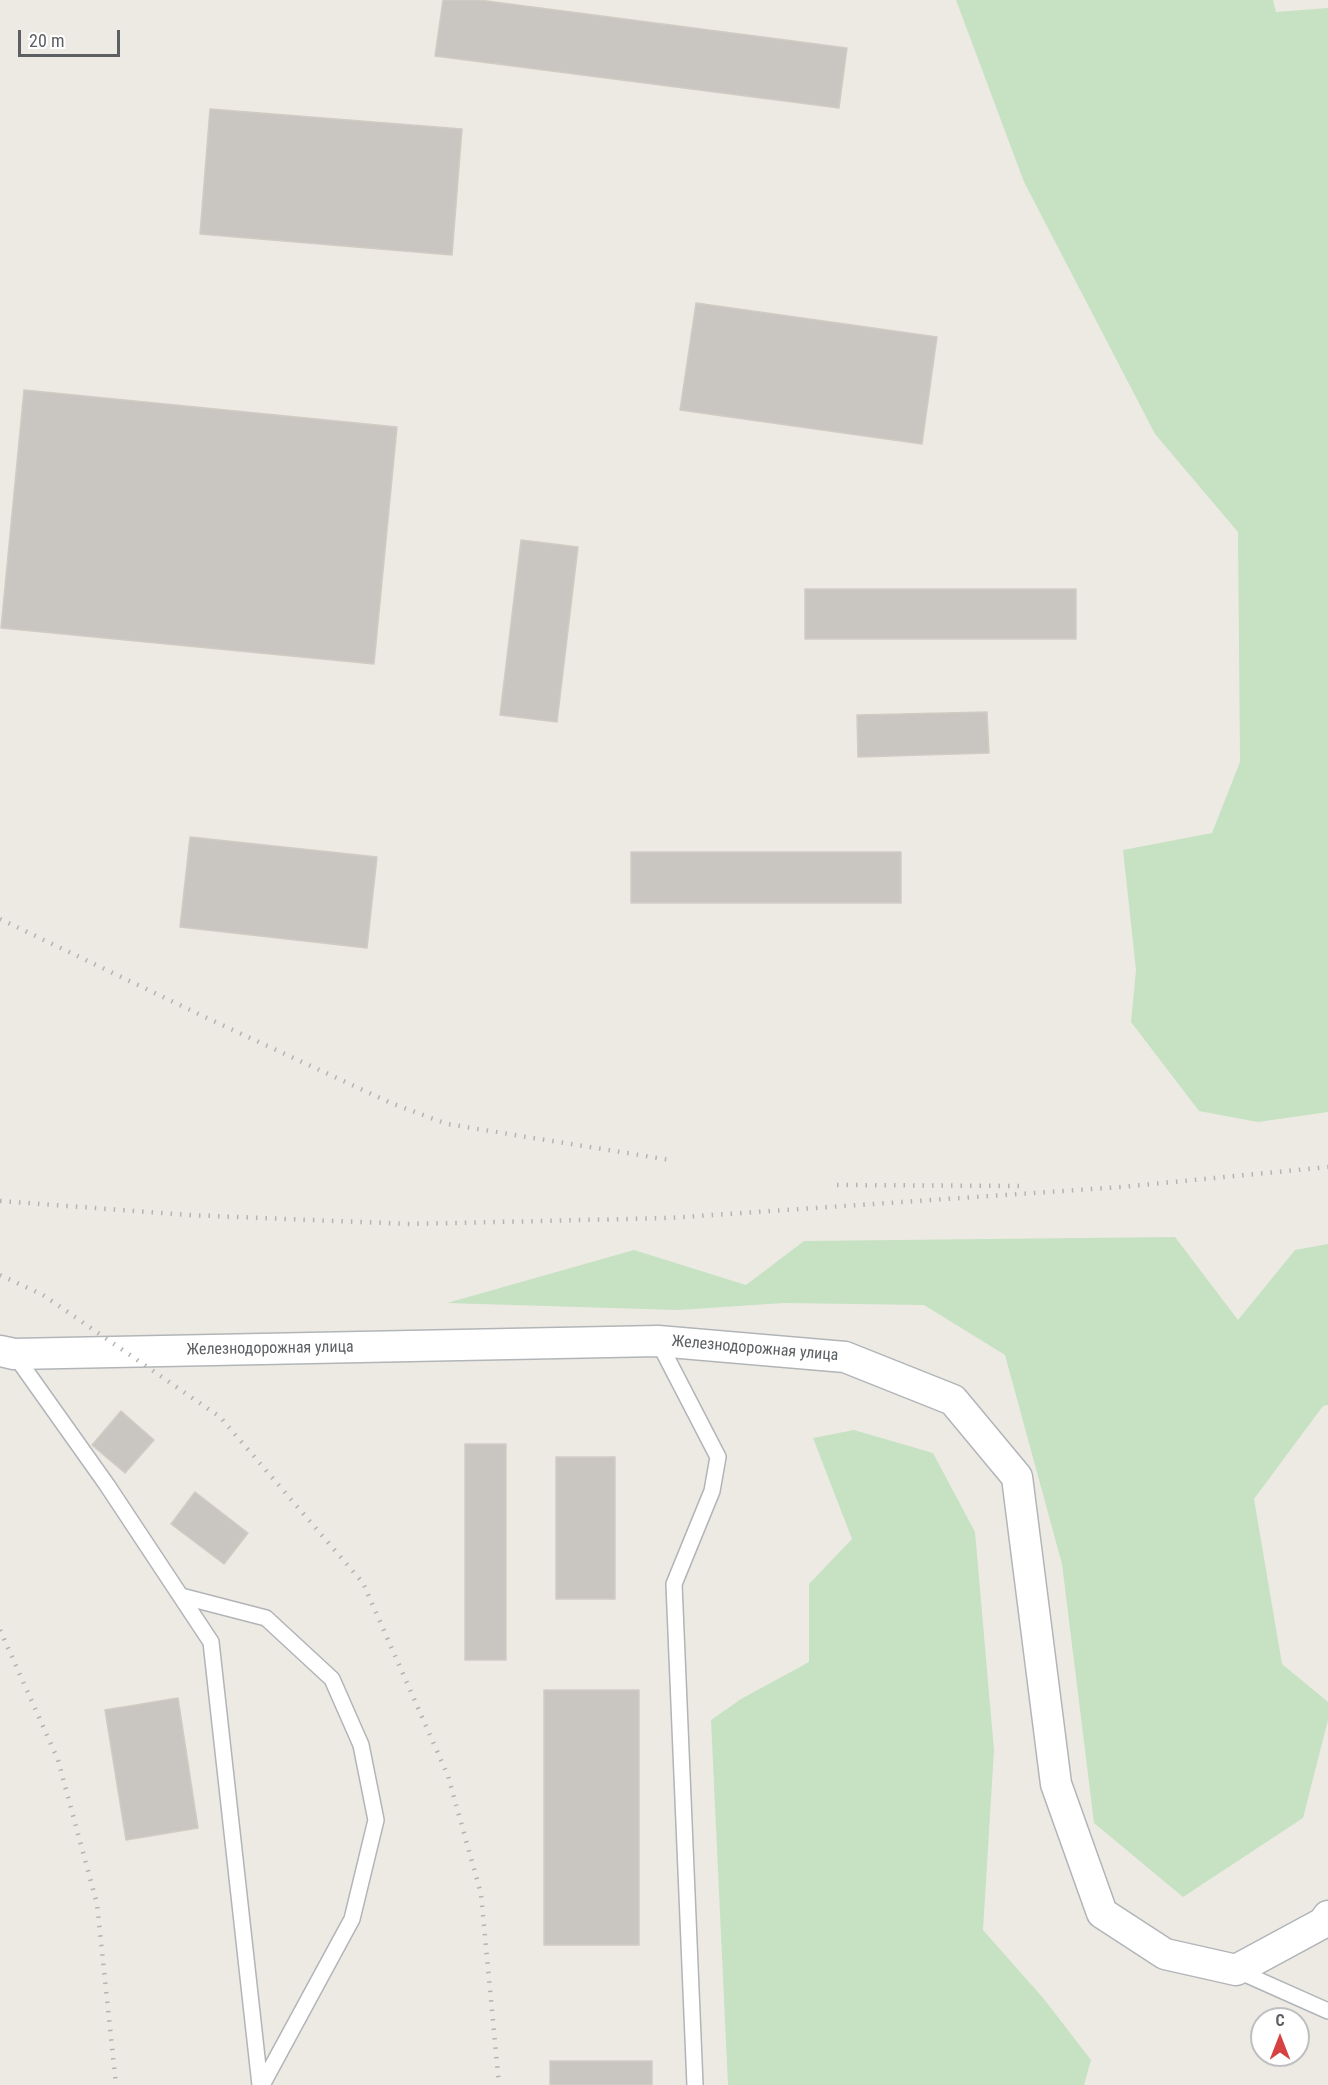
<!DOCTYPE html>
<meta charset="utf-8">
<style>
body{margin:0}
#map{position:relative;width:1328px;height:2085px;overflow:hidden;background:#edeae4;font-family:"Roboto Condensed",sans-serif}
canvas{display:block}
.north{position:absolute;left:1250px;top:2007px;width:60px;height:60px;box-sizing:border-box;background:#fff;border:2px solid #bebfc1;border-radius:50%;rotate:0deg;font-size:16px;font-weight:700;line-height:24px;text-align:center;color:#5c6063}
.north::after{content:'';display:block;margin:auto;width:21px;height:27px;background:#d64241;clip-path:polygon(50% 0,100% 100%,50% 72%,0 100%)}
.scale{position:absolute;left:18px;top:30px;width:102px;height:27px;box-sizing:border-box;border:3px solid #5c6063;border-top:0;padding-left:8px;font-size:18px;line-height:21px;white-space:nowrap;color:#5c6063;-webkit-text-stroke:4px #fff;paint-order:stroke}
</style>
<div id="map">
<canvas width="1328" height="2085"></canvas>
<div class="north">С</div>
<div class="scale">20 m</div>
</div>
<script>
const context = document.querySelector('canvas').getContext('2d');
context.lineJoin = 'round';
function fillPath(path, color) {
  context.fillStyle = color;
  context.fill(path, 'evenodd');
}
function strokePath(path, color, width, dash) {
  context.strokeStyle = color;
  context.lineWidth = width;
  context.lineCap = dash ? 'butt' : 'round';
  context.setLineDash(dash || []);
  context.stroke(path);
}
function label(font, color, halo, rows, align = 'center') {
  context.font = font + ' "Roboto Condensed",sans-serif';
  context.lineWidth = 5;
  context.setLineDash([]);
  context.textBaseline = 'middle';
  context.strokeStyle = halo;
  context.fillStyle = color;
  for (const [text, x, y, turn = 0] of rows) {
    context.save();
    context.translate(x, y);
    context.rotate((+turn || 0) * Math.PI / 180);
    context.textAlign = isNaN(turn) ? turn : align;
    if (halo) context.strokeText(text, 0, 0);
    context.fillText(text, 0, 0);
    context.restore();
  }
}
fillPath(new Path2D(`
 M956 0H1273L1276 12 1328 8V1112L1258 1122 1199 1111 1131 1022 1136 970 1123 850 1212 833 1240 762 1238 532 1155 434 1024 182Z
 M1175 1237 1238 1320 1295 1250 1328 1244V1405L1323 1406 1254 1499 1282 1664 1328 1702V1720L1303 1818 1183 1897 1094 1823 1062 1564 1005 1355 924 1305 783 1303 678 1310 447 1303 634 1250 746 1285 804 1241Z
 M854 1430 933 1453 975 1532 994 1750 983 1930 1044 1999 1091 2060 1084 2085H728L711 1720 741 1699 809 1662V1584L852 1539 813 1438Z`), '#c6e2c3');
const building = new Path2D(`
 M443 0H479L847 48 839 108 435 56Z
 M210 109 462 129 452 255 200 234Z
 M696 303 937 337 922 444 680 410Z
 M24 390 397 427 374 664 1 628Z
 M521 540 578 547 557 722 500 715Z
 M805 589H1076V639H805Z
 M987 712 989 753 858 757 857 715Z
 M190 837 377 857 367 948 180 927Z
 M631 852H901V903H631Z
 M121 1411 154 1440 125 1473 92 1445Z
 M465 1444H506V1660H465Z
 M556 1457H615V1599H556Z
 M195 1492 248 1533 224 1564 171 1524Z
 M544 1690H639V1945H544Z
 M178 1698 198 1828 126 1840 105 1710Z
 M550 2061H652V2085H550Z`);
fillPath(building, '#c9c5c1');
strokePath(building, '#d1ccc3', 1.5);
const lane = new Path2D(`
 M658 1341 718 1457 712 1491 674 1584 695 2085
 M14 1354 107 1485 211 1642 260 2085
 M181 1596 266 1618 332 1679 361 1745 376 1820 352 1919 262 2085
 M1236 1970 1328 2011`);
const street = new Path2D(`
 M0 1351 14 1354 658 1341 845 1357 953 1400 1017 1477 1056 1784 1102 1913 1165 1954 1236 1970 1323 1923 1328 1916`);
strokePath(lane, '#b1b5b8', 18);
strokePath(street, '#b1b5b8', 33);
strokePath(lane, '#fff', 15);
strokePath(street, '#fff', 30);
strokePath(new Path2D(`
 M0 919 207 1018 391 1103 447 1124 670 1160
 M837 1185 1022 1186
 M0 1201 189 1215 410 1224 669 1218 1121 1187 1328 1167
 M0 1275 43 1295 220 1417 363 1583 448 1776 481 1894 499 2085
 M0 1630 58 1760 97 1904 116 2085`), '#b2b3b3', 4.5, [1.5, 8]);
label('16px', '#5c6063', '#fff', [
 ["Железнодорожная улица",270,1349,-1],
 ["Железнодорожная улица",755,1349,5]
]);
</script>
